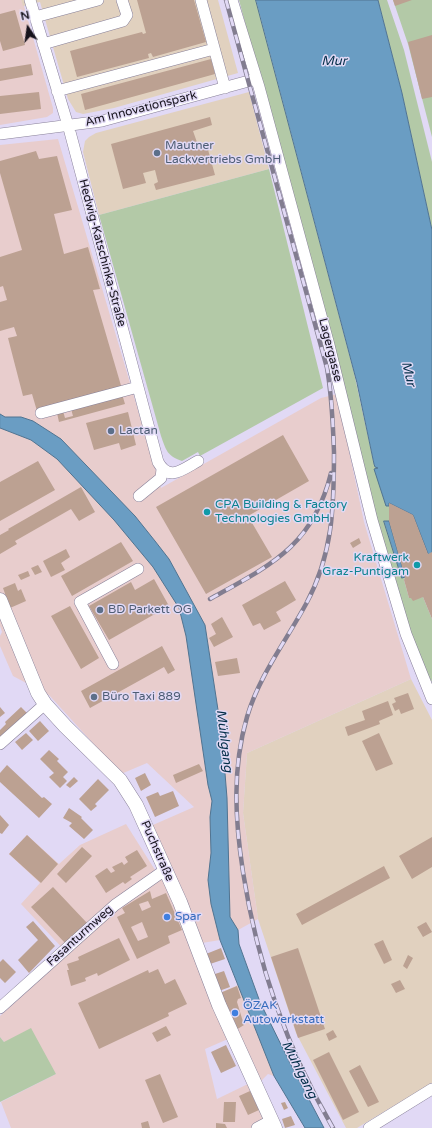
<!DOCTYPE html>
<meta charset="utf-8">
<style>
body{margin:0}
#map{position:relative;width:432px;height:1128px;overflow:hidden;background:#e1d9f5;font-family:"Varela Round",sans-serif}
canvas{display:block}
.north{position:absolute;left:8px;top:8px;width:40px;height:40px;-webkit-text-stroke:3px #e1d9f5;paint-order:stroke;rotate:347deg;font-size:11px;font-weight:700;line-height:16px;text-align:center;color:#16131c}
.north::after{content:'';display:block;margin:auto;width:14px;height:18px;background:#16131c;clip-path:polygon(50% 0,100% 100%,50% 72%,0 100%)}
</style>
<div id="map">
<canvas width="432" height="1128"></canvas>
<div class="north">N</div>
</div>
<script>
const context = document.querySelector('canvas').getContext('2d');
context.lineJoin = 'round';
function fillPath(path, color) {
  context.fillStyle = color;
  context.fill(path, 'evenodd');
}
function strokePath(path, color, width, dash) {
  context.strokeStyle = color;
  context.lineWidth = width;
  context.lineCap = dash ? 'butt' : 'round';
  context.setLineDash(dash || []);
  context.stroke(path);
}
function label(font, color, halo, rows, align = 'center') {
  context.font = font + ' "Varela Round",sans-serif';
  context.lineWidth = 3;
  context.setLineDash([]);
  context.textBaseline = 'middle';
  context.strokeStyle = halo;
  context.fillStyle = color;
  for (const [text, x, y, turn = 0] of rows) {
    context.save();
    context.translate(x, y);
    context.rotate((+turn || 0) * Math.PI / 180);
    context.textAlign = isNaN(turn) ? turn : align;
    if (halo) context.strokeText(text, 0, 0);
    context.fillText(text, 0, 0);
    context.restore();
  }
}
fillPath(new Path2D(`
 M0 0H21L24 6 53 108V113L47 117 0 125Z
 M58 139 161 488 321 398 337 394 364 522 411 679 247 753 243 813 258 919 220 940 202 943 220 993 238 985 260 1036 274 1076 268 1074 261 1081 277 1128H11L1 1102 56 1074 4 1042 0 1037V1016L68 954 21 904 40 883 9 854 27 835 59 864 80 845 126 824 155 870H165L146 828 194 807 147 763 121 774 49 695 13 676 0 646V636L2 632 0 626V145ZM228 1039 250 1083 217 1099 205 1049Z`), '#e8cdcd');
fillPath(new Path2D(`
 M21 0H218L238 73 114 108 83 114 76 112 68 99 40 2 23 6Z
 M249 92 269 169 99 215 83 152 85 141 89 137 96 133Z
 M411 679 432 720V1083L357 1128H346L296 1033 258 919 243 813 247 753Z`), '#e1d1bf');
fillPath(new Path2D(`
 M239 0H256L354 373 374 464 375 467 378 468 389 503V521L405 577 404 580 409 598 423 597 432 619V682L424 669 409 632 379 526Z
 M378 0H387L404 50 432 162V230L402 93Z
 M393 0H432V137L408 44Z
 M269 169 323 388 200 456 198 452 182 461C167 456 166 450 161 436L99 215Z
 M31 1028 56 1074 0 1102V1037L4 1042Z`), '#b3c9a7');
const water = new Path2D(`
 M256 0H378L402 93 432 230V564L413 515 389 503V506H386L374 469 378 468 375 467 374 464 357 383Z
 M0 414 5 417H21L33 421 61 439 135 516 155 541 169 559 205 625 222 736 227 798 230 917 238 930 239 944 260 1002 291 1065 324 1128H305L274 1076 220 940 211 904 208 880 211 853 210 817 212 801 208 785 186 636 179 608 153 567 114 520 57 459 31 440 0 428Z
 M384 521H389L405 577 402 578Z`);
fillPath(water, '#6a9dc3');
strokePath(water, '#517491', 1);
fillPath(new Path2D(`
 M137 0H194L206 42 153 57 151 53 148 54 149 58 77 77 70 51 142 32 143 34 146 33Z
 M393 0H412L395 6Z
 M15 10 25 45 3 51 0 41V14Z
 M432 35V97L422 99 408 42Z
 M211 59 215 74 85 110 81 94Z
 M31 64 33 75 0 81V69Z
 M39 92 41 109 0 114V96Z
 M210 117 212 125 193 131 199 148 207 146 215 175 156 190 154 184 158 182 155 170 143 173 146 183 123 189 111 144Z
 M36 151 39 159 57 156 72 210 54 214 64 254 88 247 100 289 93 290 122 389 37 411 32 394 23 396 8 338 17 336 14 327 0 331V302L7 300 3 286 0 287V257L22 250 0 173V161Z
 M122 394 125 404 59 422 57 413 63 411 65 418 73 416 71 409Z
 M128 412 136 445 121 450 119 443 94 450 86 423Z
 M283 435 309 481 248 516 272 557 206 594 156 507Z
 M38 461 55 490 0 521V482Z
 M81 487 95 512 79 521 71 509 15 541 17 544 0 554V535L9 530 8 529Z
 M389 503 413 515 428 554 432 552V619L423 597 413 601 411 598H409L404 580 405 577 389 521Z
 M359 538 361 543 353 548 350 543Z
 M121 542 133 561 72 596 61 576Z
 M66 549 70 557 61 563 65 570 51 577 43 561Z
 M38 565 42 572 35 575 31 568Z
 M28 571 30 576 21 580 18 575Z
 M154 579 169 606 109 640 89 606 131 582 135 590Z
 M285 581 296 600 276 612 281 621 264 630 260 623 253 626 242 605Z
 M15 583 18 591 21 589 26 601 10 608 3 588Z
 M70 606 99 658 81 669 51 616Z
 M222 617 233 637 214 647 209 638 216 634 211 624Z
 M162 646 175 670 168 674 164 667 90 708 81 691Z
 M237 658 240 673 218 676 215 662Z
 M408 693 414 709 401 714 399 709 395 711 392 704 396 702 394 698Z
 M388 701 393 715 379 721 380 724 348 736 345 727 365 720 362 711Z
 M0 707 5 713 0 717Z
 M21 707 28 714 0 740V730L6 724 5 722Z
 M40 721 49 731 38 741 29 731Z
 M26 733 33 740 22 750 15 742Z
 M379 733 393 764 376 771 362 741Z
 M49 750 59 759 57 761 68 772 63 777 67 781 60 788 49 777 54 773 40 759Z
 M199 764 203 771 176 783 173 775Z
 M7 765 42 798 44 797 52 804 39 818 0 782V773Z
 M145 773 151 785 141 791 135 778Z
 M74 777 78 781 70 788 66 785Z
 M98 779 109 790 95 804 97 806 91 811 79 799Z
 M173 791 179 806 155 817 146 797 158 792 160 796Z
 M69 808 82 817 81 818 93 830 84 839 69 826 72 823 63 818Z
 M0 815 9 825 2 834 0 833Z
 M27 835 58 864 41 883 9 854Z
 M432 837V867L412 879 399 856Z
 M82 847 92 856 66 883 57 874Z
 M137 850 147 866 130 877 132 879 125 884 123 882 106 893 95 876 107 868 111 873 115 871 112 867 122 862 124 865 128 862 125 857Z
 M384 866 390 878 302 925 296 914Z
 M53 887 87 923 65 943 31 907Z
 M150 891 152 899 166 893 182 930 168 936 170 943 137 959 117 917 125 913 122 908ZM148 901 151 907 142 911 139 904ZM142 922 148 937 138 941 131 927Z
 M33 921 55 946 29 973 18 960 38 940 26 927Z
 M426 922 432 932 423 937 417 927Z
 M119 938 130 960 98 976 97 973 85 978 86 981 71 986 67 970H69L67 964 79 960 78 957Z
 M383 940 392 960 384 964 374 944Z
 M221 948 225 959 210 964 206 954Z
 M298 948 325 1029 298 1038 271 957Z
 M408 955 413 958 407 969 403 966Z
 M3 959 16 972 5 983 0 978V962Z
 M158 969 165 984 175 979 187 1004 168 1013 169 1016 99 1049 78 1003 148 970 149 973Z
 M224 971 230 987 219 991 212 975Z
 M400 980 405 989 396 993 391 984Z
 M237 986 241 998 238 999 237 1002 244 1025 236 1030 220 993Z
 M166 1026 171 1035 157 1042 152 1033Z
 M333 1030 337 1037 329 1041 326 1034Z
 M226 1045 236 1066 221 1073 211 1052Z
 M329 1052 359 1112 343 1120 313 1060Z
 M360 1065 379 1102 368 1107 349 1071Z
 M160 1074 178 1117 163 1123 145 1080Z
 M250 1091 259 1110 248 1115 239 1096Z
 M224 1102H236L235 1122H223Z
 M285 1102 288 1108 284 1110 281 1103Z
 M291 1116 295 1125 285 1128 282 1119Z
 M148 1121 150 1128H142L141 1123Z
 M216 1123 225 1124 227 1128H216Z`), '#bca192');
const minor = new Path2D(`
 M30 0 70 132 158 462C169 482 182 470 198 461
 M201 0 225 88
 M232 0 259 87 329 345 372 520 406 634 432 699
 M35 17 98 0
 M43 44 123 21 127 15 122 0
 M57 91 214 49
 M0 134 102 121 256 79
 M41 413 138 387
 M139 496 161 478 162 469
 M113 664 80 602 138 569
 M0 744 45 704
 M0 1008 115 905 165 870
 M257 1128 272 1120
 M369 1128 432 1089`);
const major = new Path2D(`
 M0 600 38 693 45 704 65 726 120 780 136 805 180 902 219 1005 275 1128`);
strokePath(minor, '#888099', 12);
strokePath(major, '#888099', 15);
strokePath(minor, '#fff', 11);
strokePath(major, '#fff', 14);
const rail = new Path2D(`
 M226 0 327 368C332 396 333 424 334 452 334 507 333 554 306 604 286 641 259 676 247 717 232 769 235 820 243 872 257 963 287 1049 333 1128
 M210 599C271 565 313 546 331 473`);
strokePath(rail, '#827d90', 4.5);
strokePath(rail, '#e1d9f5', 3, [9]);
for (const [x, y, r, color] of [
 [157,153,4,"#5c6f8a"],
 [111,431,4,"#5c6f8a"],
 [207,512,4,"#0f9aa8"],
 [417,565,4,"#0f9aa8"],
 [100,610,4,"#5c6f8a"],
 [94,697,4,"#5c6f8a"],
 [167,917,4,"#3f7fe0"],
 [235,1013,4,"#3f7fe0"]
]) {
  const dot = new Path2D();
  dot.arc(x, y, r, 0, 2 * Math.PI);
  context.fillStyle = color;
  context.fill(dot);
  strokePath(dot, '#e1d9f5', 1.5);
}
label('12px', '#16131c', '#e1d9f5', [
 ["Am Innovationspark",141,109,-14],
 ["Hedwig-Katschinka-Straße",102,253,75],
 ["Lagergasse",330,350,76],
 ["Puchstraße",157,851,66],
 ["Fasanturmweg",80,936,-42]
]);
label('12px', '#4e5e75', '#e1d9f5', [
 ["Mautner",165,146],
 ["Lackvertriebs GmbH",165,160],
 ["Lactan",119,431],
 ["BD Parkett OG",108,610],
 ["Büro Taxi 889",102,697]
], 'left');
label('12px', '#0d838f', '#e1d9f5', [
 ["CPA Building & Factory",215,505],
 ["Technologies GmbH",215,519],
 ["Kraftwerk",409,558,"right"],
 ["Graz-Puntigam",409,572,"right"]
], 'left');
label('12px', '#366cbe', '#e1d9f5', [
 ["Spar",175,917],
 ["ÖZAK",243,1006],
 ["Autowerkstatt",243,1020]
], 'left');
label('italic 13px', '#032e48', '#e1d9f5', [
 ["Mur",334,62],
 ["Mur",408,374,76],
 ["Mühlgang",224,741,83],
 ["Mühlgang",299,1070,63]
]);
</script>
